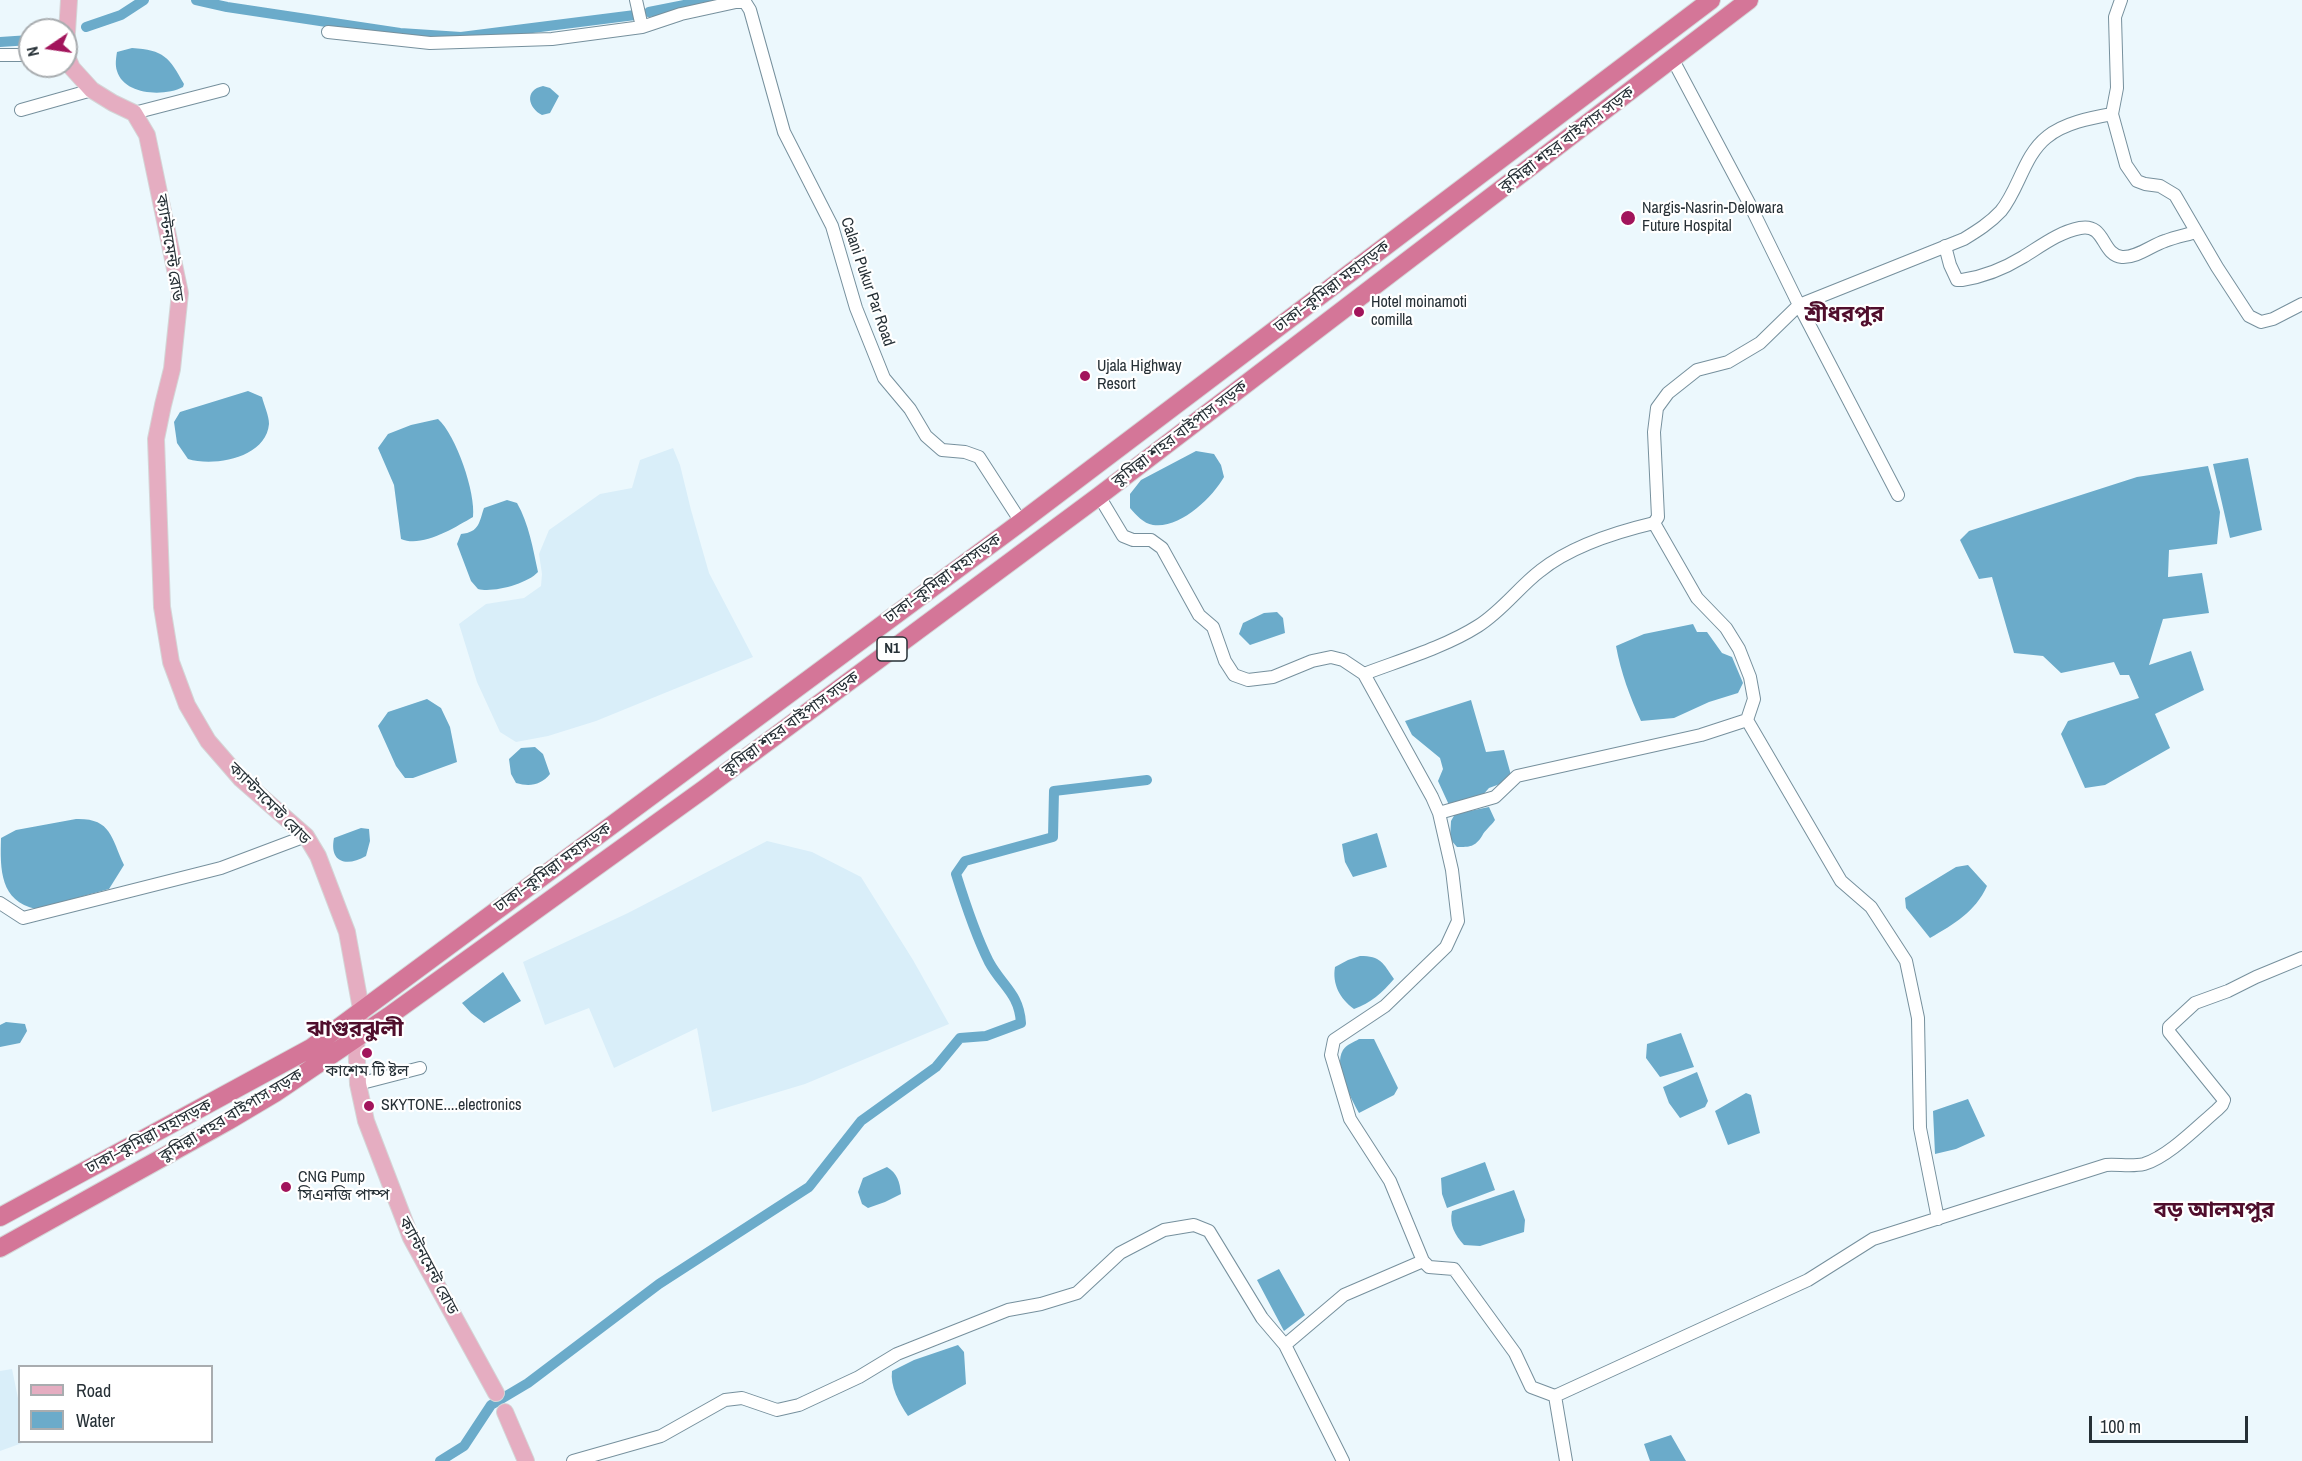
<!DOCTYPE html>
<meta charset="utf-8">
<style>
body{margin:0}
#map{position:relative;width:2302px;height:1461px;overflow:hidden;background:#ecf8fd;font-family:"Archivo Narrow",sans-serif}
canvas{display:block}
.legend{position:absolute;left:18px;top:1365px;width:195px;height:78px;box-sizing:border-box;background:#fff;border:2px solid #a8acaf;margin:0;padding:8px 10px;list-style:none;font-size:18px;color:#263036}
.legend li{display:flex;align-items:center;gap:12px;height:30px}
.legend b{width:30px;border:2px solid #a8acaf}
.north{position:absolute;left:18px;top:18px;width:60px;height:60px;box-sizing:border-box;background:#fff;border:2px solid #a8acaf;border-radius:50%;rotate:257deg;font-size:16px;font-weight:700;line-height:24px;text-align:center;color:#263036}
.north::after{content:'';display:block;margin:auto;width:21px;height:27px;background:#a2145b;clip-path:polygon(50% 0,100% 100%,50% 72%,0 100%)}
.scale{position:absolute;left:2089px;top:1416px;width:159px;height:27px;box-sizing:border-box;border:3px solid #263036;border-top:0;padding-left:8px;font-size:18px;line-height:21px;white-space:nowrap;color:#263036;-webkit-text-stroke:4px #fff;paint-order:stroke}
</style>
<div id="map">
<canvas width="2302" height="1461"></canvas>
<ul class="legend">
<li><b style="height:8px;background:#e5adc1"></b>Road</li>
<li><b style="height:16px;background:#6babca"></b>Water</li>
</ul>
<div class="north">N</div>
<div class="scale">100 m</div>
</div>
<script>
const context = document.querySelector('canvas').getContext('2d');
context.lineJoin = 'round';
function fillPath(path, color) {
  context.fillStyle = color;
  context.fill(path, 'evenodd');
}
function strokePath(path, color, width, dash) {
  context.strokeStyle = color;
  context.lineWidth = width;
  context.lineCap = dash ? 'butt' : 'round';
  context.setLineDash(dash || []);
  context.stroke(path);
}
function label(font, color, halo, rows, align = 'center') {
  context.font = font + ' "Archivo Narrow","Noto Sans Bengali",sans-serif';
  context.lineWidth = 4.5;
  context.setLineDash([]);
  context.textBaseline = 'middle';
  context.strokeStyle = halo;
  context.fillStyle = color;
  for (const [text, x, y, turn = 0] of rows) {
    context.save();
    context.translate(x, y);
    context.rotate((+turn || 0) * Math.PI / 180);
    context.textAlign = isNaN(turn) ? turn : align;
    if (halo) context.strokeText(text, 0, 0);
    context.fillText(text, 0, 0);
    context.restore();
  }
}
fillPath(new Path2D(`
 M673 448 680 465 691 510 709 573 753 657 596 721 548 736 516 742 500 732 477 682 459 624 486 604 524 598 541 586 542 574 539 554 549 530 600 494 632 488 640 460Z
 M767 841 812 852 861 877 913 960 949 1024 805 1084 712 1112 697 1028 614 1068 589 1008 545 1025 523 962 628 913Z
 M12 1369 19 1403 20 1442H25L0 1451V1371Z`), '#d9eef9');
fillPath(new Path2D(`
 M132 48C164 50 169 57 184 84L183 87C164 97 124 95 117 71 115 65 116 58 117 52Z
 M543 86 550 88 559 96 550 113 542 115C528 108 524 90 543 86Z
 M248 391 262 397C264 405 269 416 269 424 266 458 214 467 188 459L177 443 174 422 180 412Z
 M438 419C456 435 476 493 473 517 454 528 422 548 401 539L394 485 378 448 388 434 411 425Z
 M1196 451 1214 454 1221 465 1224 477C1212 498 1180 529 1153 525 1143 523 1137 516 1130 508V494L1141 480Z
 M2248 458 2262 530 2230 538 2213 464Z
 M2208 466 2220 512 2217 544 2169 550 2168 577 2202 573 2209 613 2163 619 2149 665 2191 651 2204 690 2155 714 2170 748 2105 785 2085 788 2061 734 2068 721 2139 698 2129 675H2120L2114 662 2061 673 2043 656 2014 653 1992 577 1979 579 1960 540 1969 531 2137 477Z
 M507 500 517 503C529 524 533 549 538 572 527 584 493 593 478 589L471 581 457 544 461 534C480 532 479 522 484 508Z
 M1277 612 1283 618 1285 633 1250 645 1239 634 1243 623 1264 613Z
 M1693 624 1697 632H1707L1722 653 1732 657 1743 683 1738 693 1709 702 1674 718 1641 721C1630 697 1621 673 1616 646L1644 634Z
 M427 699 441 708 450 727 457 762 413 778H405L396 766 378 726 388 712Z
 M1471 700 1486 752 1504 750 1511 775 1500 784 1489 788 1481 797 1449 805 1438 781 1443 769 1440 758 1412 735 1405 721Z
 M535 747 543 754 550 774C541 785 530 787 516 783L511 774 509 759 521 748Z
 M1489 807 1495 820C1491 826 1485 830 1482 836 1475 847 1470 847 1457 847L1450 839 1451 821 1455 814Z
 M76 819C111 818 111 837 124 865L109 889 36 909C0 901 0 870 1 838L16 830Z
 M361 828 369 829 370 841 366 856C347 867 329 863 334 838Z
 M1377 833 1387 867 1353 877 1345 862 1342 844Z
 M1968 865 1987 886C1975 912 1954 924 1930 938L1906 908 1905 898 1956 867Z
 M1360 956C1381 956 1383 963 1394 979 1382 993 1371 1003 1354 1009 1340 999 1332 984 1335 967L1348 960Z
 M503 972 521 1001 484 1023 471 1013 462 1003Z
 M6 1022 25 1024 27 1031 20 1043 0 1047V1025Z
 M1681 1033 1694 1067 1660 1077 1646 1058 1647 1044Z
 M1359 1039H1374L1398 1088 1394 1095 1359 1113C1351 1098 1333 1066 1343 1050 1346 1045 1354 1042 1359 1039Z
 M1697 1072 1708 1101 1705 1107 1680 1118 1669 1103 1663 1087Z
 M1746 1093 1751 1095 1760 1133 1728 1145 1715 1111Z
 M1968 1099 1985 1136 1956 1149 1935 1154 1933 1111Z
 M1485 1162 1495 1190 1447 1208 1442 1194 1441 1178Z
 M887 1167C897 1173 900 1182 901 1194L885 1202 868 1208 862 1204 858 1192 863 1178Z
 M1514 1190 1525 1220 1524 1232 1480 1246 1464 1245C1455 1235 1449 1225 1452 1211Z
 M1279 1269 1305 1315 1284 1331 1257 1280Z
 M958 1345 964 1352 966 1384 908 1416C899 1403 890 1386 892 1371L914 1360Z
 M1671 1435 1686 1461H1650L1644 1444Z`), '#6babca');
strokePath(new Path2D(`
 M196 0 227 7 400 33 461 37 635 15
 M649 12 709 0
 M86 27 121 15 144 0
 M0 42 30 40
 M440 1461 464 1446 491 1405 528 1383 659 1284 809 1187 861 1121 936 1067 960 1038 986 1036 1021 1023C1019 993 1002 986 989 962 975 934 965 903 956 874L965 861 1053 837 1054 791 1147 780`), '#6babca', 10);
const minor = new Path2D(`
 M2121 0 2115 17 2117 88 2112 114 2126 165 2137 181 2145 184 2160 186 2175 195 2217 267 2249 316 2261 322 2273 319 2302 304
 M642 27 681 14 736 2H745L750 10 784 132 832 226 856 308 884 378 910 409 926 436 942 450 965 452 979 457 1021 522
 M328 32 430 43 552 39 642 27 636 0
 M0 55H30
 M1673 60 1749 203 1799 305 1964 239C1977 231 1990 223 2001 211 2019 189 2024 155 2047 137 2064 123 2090 118 2112 114
 M21 110 92 90
 M134 113 223 90
 M1945 246 1950 265 1957 280H1962C1982 277 2005 268 2023 257 2041 246 2059 232 2080 228 2106 223 2101 255 2122 257 2137 258 2152 245 2165 241 2175 237 2186 235 2196 232
 M1099 496 1123 536 1133 540H1151L1162 548 1199 615 1213 627 1225 661 1234 675 1248 680 1273 677 1312 661 1331 657 1343 660 1364 674 1432 797 1439 813 1452 870 1458 921 1446 947 1385 1006 1334 1040 1331 1055 1350 1119 1390 1181 1423 1261 1429 1267 1454 1269 1515 1353 1531 1387 1555 1396 1808 1280 1873 1239 2106 1165C2118 1164 2132 1167 2144 1164 2168 1157 2197 1127 2217 1110L2222 1105 2224 1100 2169 1032V1027L2195 1003 2228 991 2256 977 2302 958
 M1654 523 1697 598 1726 628 1739 649 1750 677 1754 699 1747 720 1841 881 1871 907 1906 961 1918 1018 1920 1128 1938 1219
 M1364 674C1401 660 1445 647 1478 626 1502 611 1519 587 1540 571 1571 546 1616 532 1654 523L1658 517 1654 432 1657 408 1668 393 1697 370 1728 362 1760 343 1799 305 1898 495
 M1439 813 1495 797 1517 776 1701 735 1747 720
 M0 903 23 918 221 868 306 836
 M358 1084 420 1068
 M1285 1345 1344 1295 1423 1261
 M1555 1396 1566 1461
 M573 1461 661 1436 725 1400 742 1398 777 1410 799 1405 859 1377 897 1354 1008 1310 1041 1304 1077 1293 1120 1253 1164 1230 1194 1225 1209 1231 1262 1318 1285 1345 1343 1461`);
const major = new Path2D(`
 M66 48 69 0
 M66 54 72 68 92 90 113 103 134 113 147 135 180 293 172 369 163 405 156 439 162 607 171 662 187 705 208 741 241 779 306 836 318 856 347 932 361 1009 356 1038 358 1084 366 1121 411 1238 496 1393
 M505 1412 526 1461`);
const highway = new Path2D(`
 M0 1217 311 1048 1021 522 1711 0
 M0 1248 228 1121 275 1093 389 1016 704 789 1099 496 1749 0`);
strokePath(minor, '#76909d', 14);
strokePath(major, '#d4d6d7', 18);
strokePath(highway, '#d4d6d7', 20);
strokePath(minor, '#fff', 12);
strokePath(major, '#e5adc1', 16);
strokePath(highway, '#d47698', 18);
for (const [x, y, r, color] of [
 [1628,218,8,"#a2145b"],
 [1359,312,6,"#a2145b"],
 [1085,376,6,"#a2145b"],
 [367,1053,6,"#a2145b"],
 [369,1106,6,"#a2145b"],
 [286,1187,6,"#a2145b"]
]) {
  const dot = new Path2D();
  dot.arc(x, y, r, 0, 2 * Math.PI);
  context.fillStyle = color;
  context.fill(dot);
  strokePath(dot, '#fff', 2);
}
for (const [x, y, w] of [
 [892,649,30]
]) {
  const box = new Path2D();
  box.roundRect(x - w / 2, y - 12, w, 24, 4.5);
  context.fillStyle = '#fff';
  context.fill(box);
  strokePath(box, '#263036', 1.5);
}
label('bold 15px', '#263036', null, [
 ["N1",892,649]
]);
label('16px', '#263036', '#fff', [
 ["কুমিল্লা শহর বাইপাস সড়ক",1567,140,-37],
 ["ক্যান্টনমেন্ট রোড",169,248,81],
 ["Calani Pukur Par Road",867,282,71],
 ["ঢাকা–কুমিল্লা মহাসড়ক",1332,287,-37],
 ["কুমিল্লা শহর বাইপাস সড়ক",1180,434,-37],
 ["ঢাকা–কুমিল্লা মহাসড়ক",943,579,-36],
 ["কুমিল্লা শহর বাইপাস সড়ক",791,724,-36],
 ["ক্যান্টনমেন্ট রোড",269,804,45],
 ["ঢাকা–কুমিল্লা মহাসড়ক",553,868,-36],
 ["কুমিল্লা শহর বাইপাস সড়ক",231,1116,-31],
 ["ঢাকা–কুমিল্লা মহাসড়ক",149,1137,-28],
 ["ক্যান্টনমেন্ট রোড",428,1266,62]
]);
label('16px', '#263036', '#fff', [
 ["Nargis-Nasrin-Delowara",1642,209],
 ["Future Hospital",1642,227],
 ["Hotel moinamoti",1371,303],
 ["comilla",1371,321],
 ["Ujala Highway",1097,367],
 ["Resort",1097,385],
 ["কাশেম টি ষ্টল",367,1072,"center"],
 ["SKYTONE....electronics",381,1106],
 ["CNG Pump",298,1178],
 ["সিএনজি পাম্প",298,1196]
], 'left');
label('bold 22px', '#500e2c', '#fff', [
 ["শ্রীধরপুর",1844,315],
 ["ঝাগুরঝুলী",355,1030],
 ["বড় আলমপুর",2214,1211]
]);
</script>
